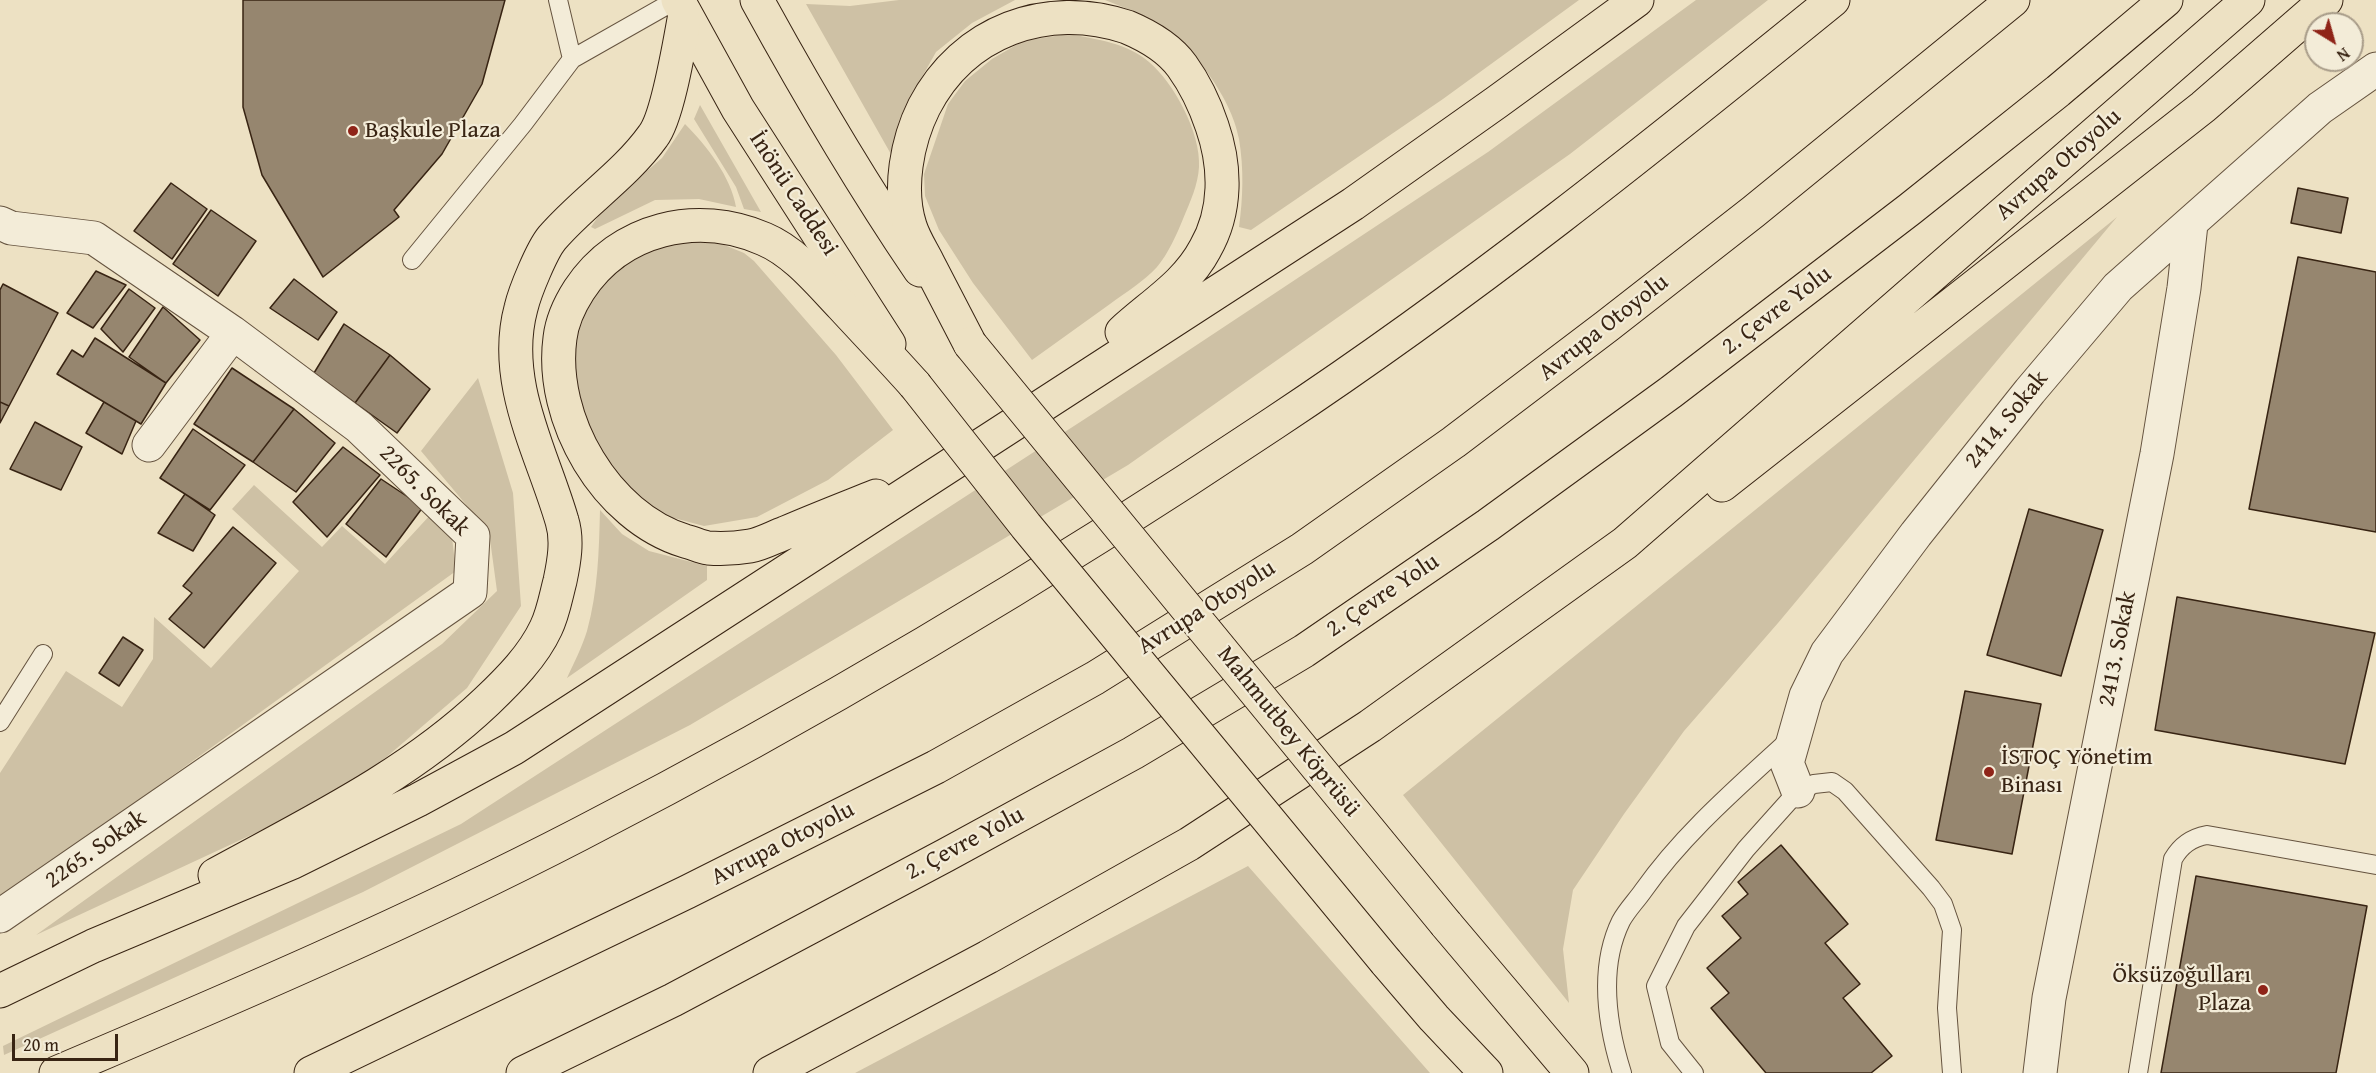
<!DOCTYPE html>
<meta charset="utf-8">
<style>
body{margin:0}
#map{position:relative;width:2376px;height:1073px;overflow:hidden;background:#ede1c3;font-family:"Gentium Book Plus",serif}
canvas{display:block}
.north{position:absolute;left:2304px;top:12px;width:60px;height:60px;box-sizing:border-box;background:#f3ecd8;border:2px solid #a89c89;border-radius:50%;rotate:143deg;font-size:16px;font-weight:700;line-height:24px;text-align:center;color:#382413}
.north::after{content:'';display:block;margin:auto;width:21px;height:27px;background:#8f2418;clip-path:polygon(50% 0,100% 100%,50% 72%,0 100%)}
.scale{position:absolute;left:12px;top:1034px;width:106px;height:27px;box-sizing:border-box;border:3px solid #382413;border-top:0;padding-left:8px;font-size:18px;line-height:21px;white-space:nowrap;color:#382413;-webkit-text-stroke:4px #f3ecd8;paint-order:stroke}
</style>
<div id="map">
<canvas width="2376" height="1073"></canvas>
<div class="north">N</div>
<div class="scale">20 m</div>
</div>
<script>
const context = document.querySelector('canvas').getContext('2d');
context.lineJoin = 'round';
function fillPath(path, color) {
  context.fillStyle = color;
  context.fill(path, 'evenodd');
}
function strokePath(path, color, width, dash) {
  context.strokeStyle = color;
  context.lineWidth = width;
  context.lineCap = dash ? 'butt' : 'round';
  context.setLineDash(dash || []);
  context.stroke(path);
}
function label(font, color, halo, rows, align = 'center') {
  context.font = font + ' "Gentium Book Plus",serif';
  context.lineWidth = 4.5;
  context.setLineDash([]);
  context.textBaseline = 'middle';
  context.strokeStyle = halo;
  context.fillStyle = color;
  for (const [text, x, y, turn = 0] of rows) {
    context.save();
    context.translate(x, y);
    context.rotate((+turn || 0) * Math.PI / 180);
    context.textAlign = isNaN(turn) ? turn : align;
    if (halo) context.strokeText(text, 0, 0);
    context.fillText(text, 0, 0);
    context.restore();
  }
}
fillPath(new Path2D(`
 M899 0H1015L972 23 936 52 908 102 892 156 806 4 850 6Z
 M1105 0H1579L1443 99 1251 230 1239 227C1243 198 1244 169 1239 139 1232 97 1187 37 1147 17 1134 11 1119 6 1105 0Z
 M1696 0H1768L1570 154 1128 465 690 725 363 892 4 1055 3 1046 461 824 1094 413 1488 152Z
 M1068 34C1096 39 1127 43 1149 62 1174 83 1201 133 1199 167 1198 185 1190 202 1183 219 1177 234 1168 254 1157 267 1144 281 1125 293 1110 304 1084 323 1058 341 1032 360L973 283 939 230 925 196 924 174 948 104 965 81 992 59 1023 41Z
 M700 105 761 212 744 209 736 187 694 119Z
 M685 124C707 146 731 177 736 207L699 199 655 200 595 229 591 227 604 208 662 158Z
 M2117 217 1778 623 1684 731 1624 814 1573 890 1563 949 1569 1003 1403 795Z
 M707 238 744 253 754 261 836 355 893 430 828 480 757 517 704 526 655 513 619 485 586 436 570 350 587 298 610 274 671 239Z
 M478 378 513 493 521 606 467 688 348 790 36 935 442 644 497 591 489 532 421 451Z
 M254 485 322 547 342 526 385 564 432 513 451 529 456 571 0 900V773L66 671 122 707 153 659 154 617 211 668 299 571 232 509Z
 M600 510 622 534 649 551 707 566V580L567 678C574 663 582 647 587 631 598 591 599 551 600 510Z
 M1248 866 1430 1073H855Z`), '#cec1a5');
const building = new Path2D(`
 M243 0H505L482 84 442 154 394 210 399 217 323 277 262 175 243 107Z
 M171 183 207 209 172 259 134 231Z
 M2298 188 2348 198 2341 233 2291 223Z
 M211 210 256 241 218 296 173 264Z
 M2298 257 2376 272V532L2249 509Z
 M96 271 126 285 93 328 67 313Z
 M294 279 337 312 318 340 270 308Z
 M3 284 58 313 9 406 0 402V290Z
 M129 289 155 308 123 352 101 329Z
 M163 307 200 340 166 383 129 357Z
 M344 324 390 355 355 403 314 373Z
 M95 338 166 383 141 424 57 374 72 350 83 357Z
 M390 355 430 389 397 433 355 403Z
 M232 368 294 409 253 462 194 424Z
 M0 402 9 406 0 423Z
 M104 402 136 421 122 454 86 433Z
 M294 409 335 443 296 492 253 462Z
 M35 422 82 447 61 490 10 469Z
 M193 429 245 465 210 510 160 478Z
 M343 447 380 475 327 537 293 502Z
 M381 479 423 507 386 557 346 524Z
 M185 494 215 515 193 551 158 533Z
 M2029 509 2103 530 2061 676 1987 655Z
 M233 527 276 563 204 648 169 619 192 593 183 586Z
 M2177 597 2375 633 2345 764 2155 730Z
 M123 637 143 650 119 686 99 673Z
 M1965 691 2041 704 2012 854 1936 840Z
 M1781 845 1848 924 1825 943 1860 984 1843 998 1892 1056 1871 1073H1766L1711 1008 1729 993 1707 968 1741 938 1722 916 1748 894 1738 882Z
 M2196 876 2367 906 2336 1073H2161Z`);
fillPath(building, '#96866f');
strokePath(building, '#382413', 1.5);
const service = new Path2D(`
 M572 59 676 0
 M412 260 523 124 572 59 558 0
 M0 722 43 654
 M1622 1073C1607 1025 1598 968 1621 921 1627 910 1636 901 1643 891 1683 834 1738 787 1789 740
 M1694 1073 1670 1043 1656 986 1686 926 1746 849 1798 791 1814 784 1832 782 1845 791 1931 888 1943 904 1952 930 1947 1008 1952 1073
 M2138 1073 2173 859C2181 845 2191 838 2207 835L2376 865`);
const minor = new Path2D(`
 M0 223 11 228 94 238 233 333 359 427 473 536 470 592 0 916
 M149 445 233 333
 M1798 791 1787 763 1806 696 1827 653 1916 534 2030 391 2118 287 2320 108 2376 69
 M2040 1073 2049 998 2157 454 2184 288 2191 224`);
const primary = new Path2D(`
 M678 0 738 109 889 344
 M757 0C808 93 861 183 920 270`);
const trunk = new Path2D(`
 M970 344C956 317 942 290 928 263 922 251 914 239 910 226 898 189 907 141 924 107 963 31 1047 0 1127 27 1146 35 1169 48 1182 66 1195 84 1205 105 1212 126 1226 166 1227 211 1205 249 1186 285 1151 305 1122 332
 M876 496C846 508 815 520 785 533 774 537 762 544 750 546 738 548 720 549 708 548 701 547 693 543 685 541 606 517 549 419 560 338 562 321 570 304 579 290 620 228 697 210 764 239 795 252 819 282 842 306 866 332 891 358 915 385
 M215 875C310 823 408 776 487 701 509 680 533 656 546 628 553 614 556 596 560 581 564 562 568 540 562 521 542 452 501 382 521 308 525 291 542 250 552 238 583 202 625 175 653 136 668 117 680 41 685 14
 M1446 924 1572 1073
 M1386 962 1434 1018 1486 1073
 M0 991 93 946 293 862 418 800 514 748 1353 204 1497 102 1637 0`);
const motorway = new Path2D(`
 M1722 485 2203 107 2326 0
 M56 1073C233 998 410 922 580 834 819 711 1051 572 1274 423 1469 294 1652 147 1833 0
 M311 1073 687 892 936 767 1095 678 1302 549 1454 442 1607 326 1753 212 2013 0
 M523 1073 673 1000 946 855 1133 753 1304 651 1488 525 1671 392 1910 209 2058 91 2166 0
 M770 1073 988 957 1189 844 1370 726 1625 543 2248 0`);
strokePath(service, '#65533f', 20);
strokePath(minor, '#65533f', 35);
strokePath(primary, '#382413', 35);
strokePath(trunk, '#382413', 35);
strokePath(motorway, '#382413', 35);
strokePath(service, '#f3ecd8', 18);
strokePath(minor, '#f3ecd8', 33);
strokePath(primary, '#ede1c3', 33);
strokePath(trunk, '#ede1c3', 33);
strokePath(motorway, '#ede1c3', 33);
const trunkBridge = new Path2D(`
 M970 344 1446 924
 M915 385 1026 526 1386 962`);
strokePath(trunkBridge, '#382413', 35, []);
strokePath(trunkBridge, '#ede1c3', 33);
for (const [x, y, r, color] of [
 [353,131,6,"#8f2418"],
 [1989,772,6,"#8f2418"],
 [2263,990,6,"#8f2418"]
]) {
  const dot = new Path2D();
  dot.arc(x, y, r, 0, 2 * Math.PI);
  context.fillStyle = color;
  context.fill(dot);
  strokePath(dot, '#f3ecd8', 2);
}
label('24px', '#382413', '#f3ecd8', [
 ["Başkule Plaza",365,131],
 ["İSTOÇ Yönetim",2001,758],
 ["Binası",2001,786],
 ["Öksüzoğulları",2251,976,"right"],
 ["Plaza",2251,1004,"right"]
], 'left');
label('24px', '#382413', '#f3ecd8', [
 ["Avrupa Otoyolu",2059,165,-41],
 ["İnönü Caddesi",793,194,57],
 ["2. Çevre Yolu",1777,311,-37],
 ["Avrupa Otoyolu",1604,328,-38],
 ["2414. Sokak",2007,420,-51],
 ["2265. Sokak",424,491,45],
 ["2. Çevre Yolu",1383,596,-34],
 ["Avrupa Otoyolu",1207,608,-32],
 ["2413. Sokak",2118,649,-79],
 ["Mahmutbey Köprüsü",1288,732,51],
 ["Avrupa Otoyolu",783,844,-27],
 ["2. Çevre Yolu",965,844,-28],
 ["2265. Sokak",96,850,-35]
]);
</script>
